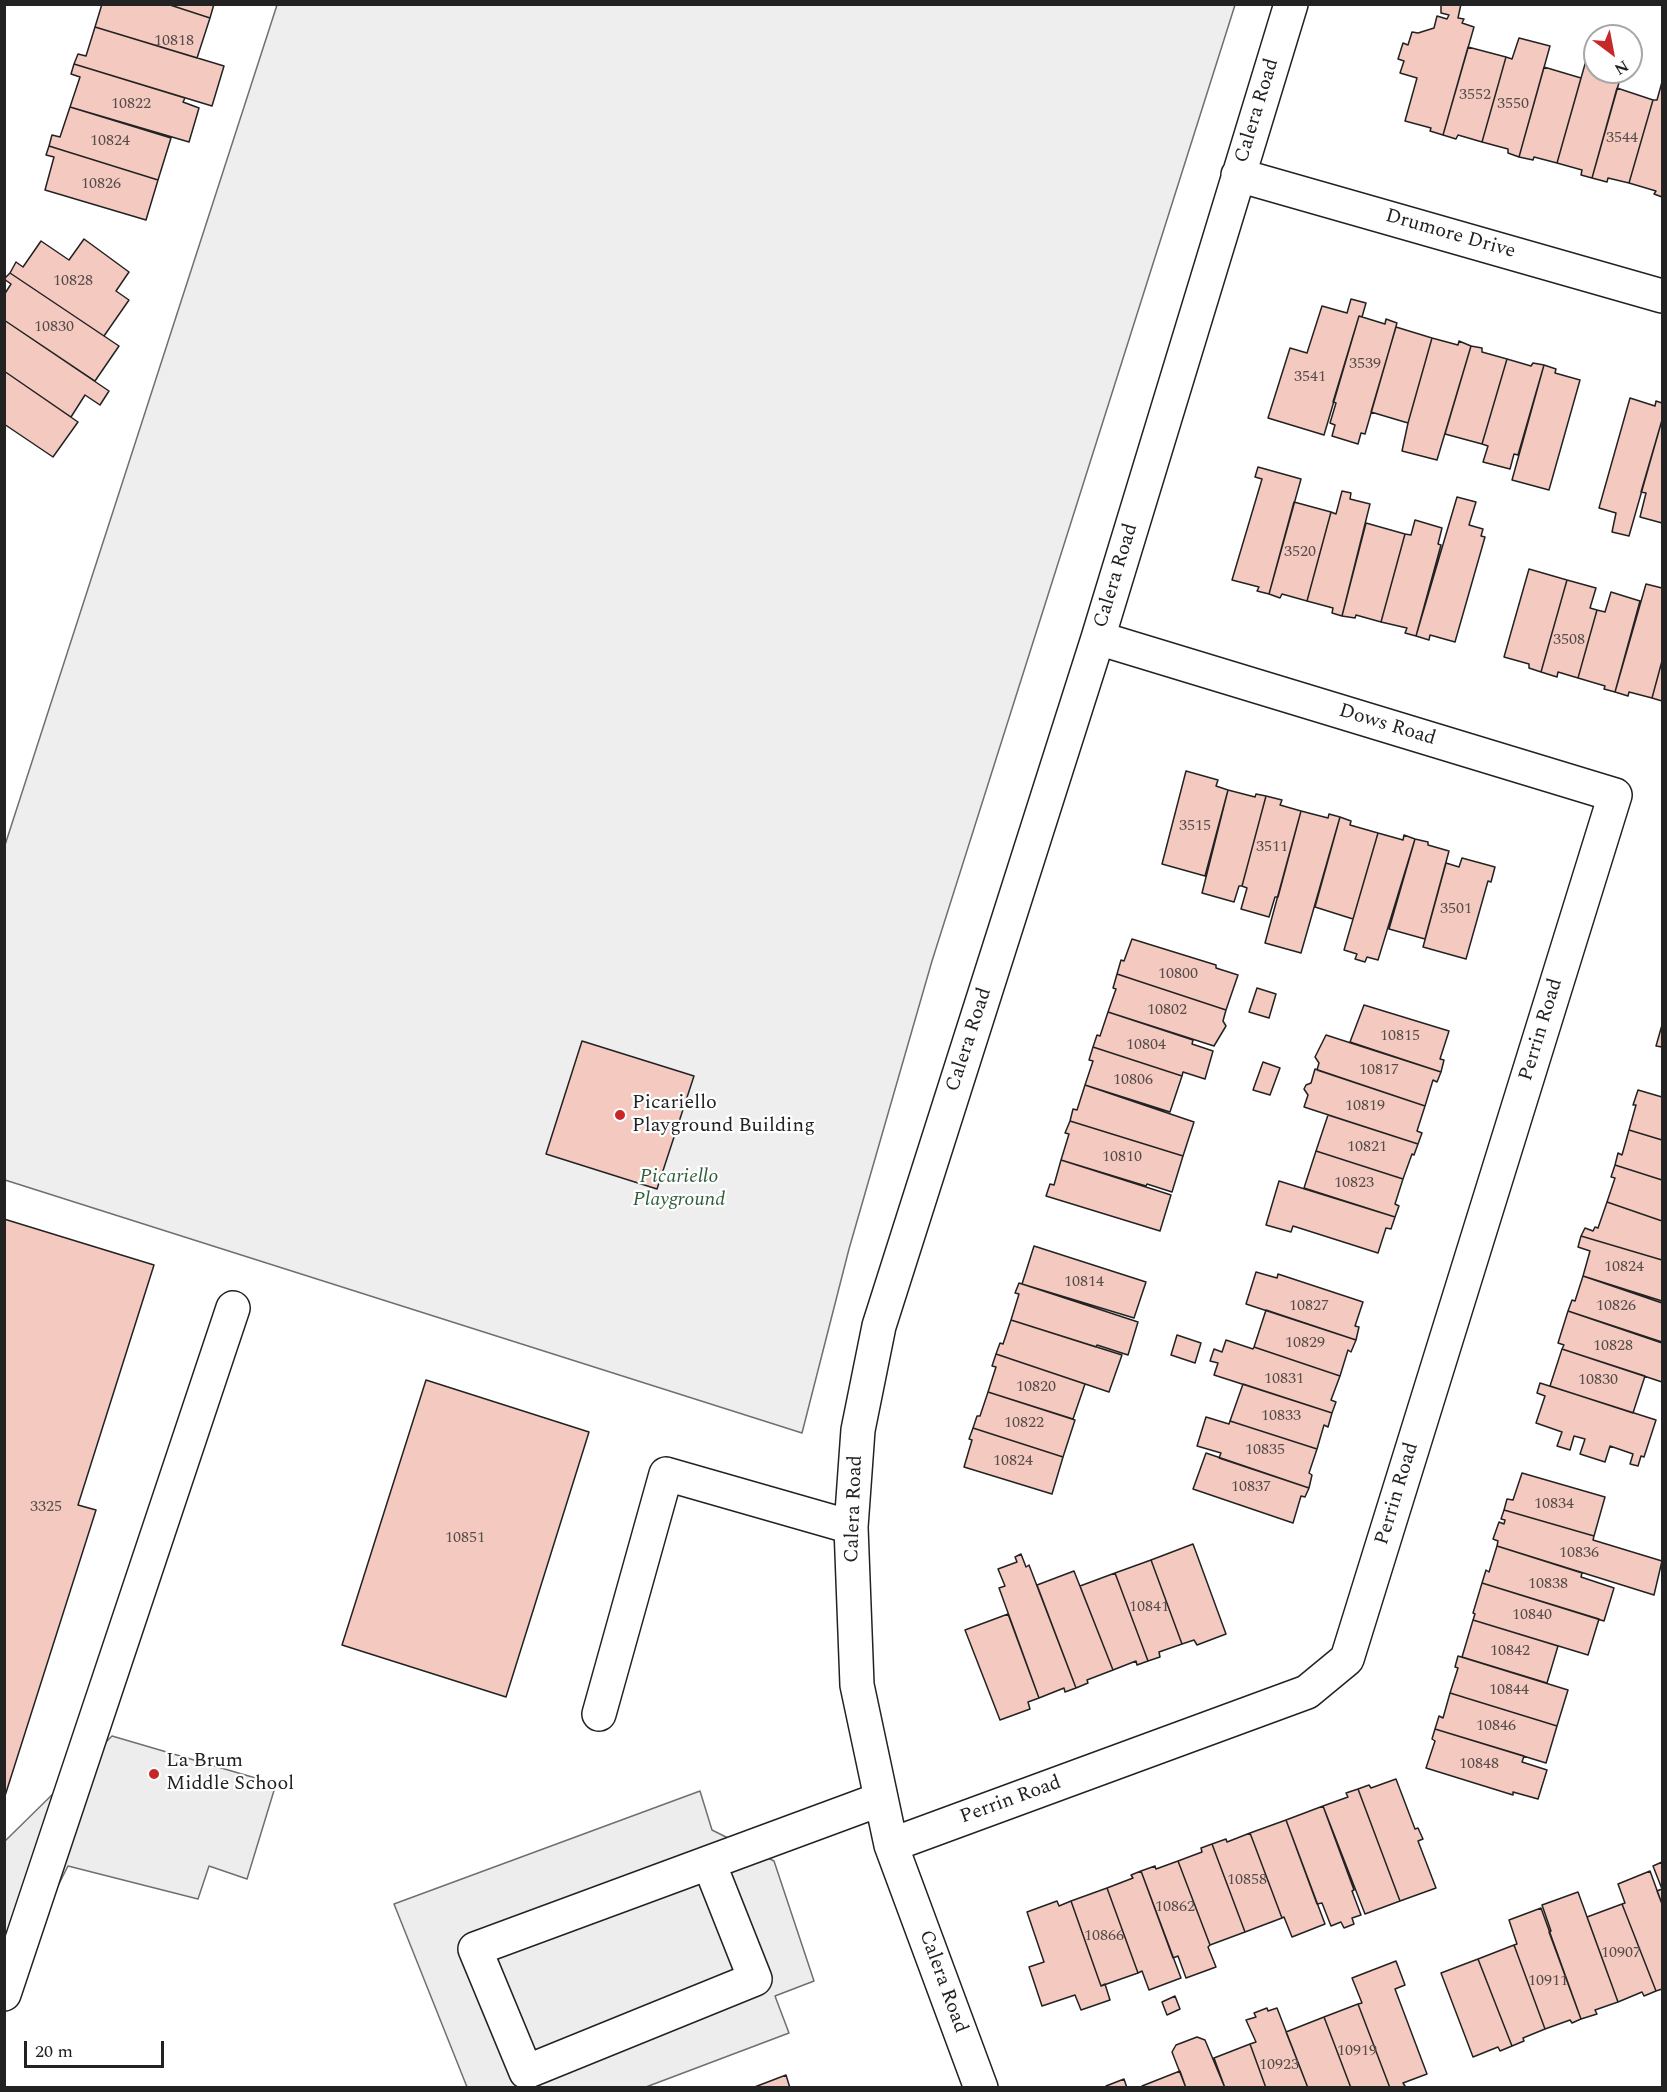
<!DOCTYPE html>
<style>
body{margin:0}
#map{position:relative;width:1667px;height:2092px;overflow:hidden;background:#fff;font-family:Spectral,serif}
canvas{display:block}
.frame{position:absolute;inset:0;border:6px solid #222;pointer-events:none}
.north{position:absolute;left:1583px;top:24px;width:60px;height:60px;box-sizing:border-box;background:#fff;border:2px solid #a7a7a7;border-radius:50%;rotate:148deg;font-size:16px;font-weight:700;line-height:24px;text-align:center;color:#222}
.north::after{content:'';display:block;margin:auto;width:21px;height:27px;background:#c62828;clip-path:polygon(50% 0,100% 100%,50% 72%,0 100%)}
.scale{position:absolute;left:24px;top:2041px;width:140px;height:27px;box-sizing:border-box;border:3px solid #222;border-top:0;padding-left:8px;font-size:18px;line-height:21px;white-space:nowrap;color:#222;-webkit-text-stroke:4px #fff;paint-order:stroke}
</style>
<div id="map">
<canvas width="1667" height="2092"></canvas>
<div class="frame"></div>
<div class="north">N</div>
<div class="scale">20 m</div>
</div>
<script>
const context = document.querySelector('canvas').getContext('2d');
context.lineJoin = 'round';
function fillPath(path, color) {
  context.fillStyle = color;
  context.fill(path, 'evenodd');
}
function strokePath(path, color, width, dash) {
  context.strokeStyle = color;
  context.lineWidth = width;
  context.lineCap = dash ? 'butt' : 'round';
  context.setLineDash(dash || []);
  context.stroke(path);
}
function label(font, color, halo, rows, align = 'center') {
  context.font = font + ' Spectral,serif';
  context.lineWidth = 4.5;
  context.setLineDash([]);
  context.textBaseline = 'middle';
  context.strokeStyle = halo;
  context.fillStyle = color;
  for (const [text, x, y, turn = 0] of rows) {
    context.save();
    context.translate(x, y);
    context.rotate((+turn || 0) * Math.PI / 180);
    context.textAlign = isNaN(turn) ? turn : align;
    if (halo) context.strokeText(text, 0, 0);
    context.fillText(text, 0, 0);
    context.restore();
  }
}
const green = new Path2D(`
 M277 5H1235L932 961 849 1249 802 1433 5 1180V845Z`);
fillPath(green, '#eee');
strokePath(green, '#6f6f6f', 1.5);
const parking = new Path2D(`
 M112 1736 276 1784 247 1879 209 1866 198 1899 68 1866 5 1991V1841Z
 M700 1791 712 1830 774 1861 814 1981 775 1996 789 2033 646 2087H467L394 1904Z`);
fillPath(parking, '#ededed');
strokePath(parking, '#6f6f6f', 1.5);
const building = new Path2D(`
 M102 4H167L210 18 197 58 95 27Z
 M167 4H214L210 18Z
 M1441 4H1461L1458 18 1464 19 1462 23 1474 27 1443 135 1430 131 1431 128 1405 121 1417 78 1400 73 1404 61 1398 59 1403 43 1408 45 1412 32 1418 33 1434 28 1437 16 1447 19 1449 15 1441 13Z
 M95 27 224 66 212 106 74 64 78 54 86 56Z
 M1519 38 1550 46 1519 157 1508 153V149L1482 142 1506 57 1512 59Z
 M1468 47 1506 57 1482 142 1458 135 1456 139 1443 135Z
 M1587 57 1595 59V72H1622L1592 178 1581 175 1582 170 1557 163Z
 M74 64 185 98 183 102 199 108 189 142 70 107 80 77 71 74Z
 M1544 67 1581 78 1557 163 1534 157 1533 160 1519 157Z
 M1662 82V197L1654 194 1656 191 1629 183 1653 100H1657Z
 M1617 88 1653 100 1629 183 1608 178 1607 182 1592 178Z
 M70 107 171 138 158 180 49 146 52 135 60 137Z
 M49 146 158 180 146 220 45 190 54 157 46 155Z
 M84 239 129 272 116 291 129 300 104 336 10 273 16 262 23 267 41 241 69 260Z
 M10 273 119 346 95 381 4 320V295L11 284 4 279Z
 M1351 299 1366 303 1362 317 1359 316 1324 435 1268 418 1290 348 1307 353 1322 306 1347 313Z
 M1359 316 1385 324 1386 319 1397 323 1365 434 1361 433 1358 444 1332 436 1335 425 1330 423 1336 403 1333 402Z
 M4 320 109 391 100 405 85 395 71 417 4 371Z
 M1396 327 1432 338 1408 423 1371 412Z
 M1432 338 1458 345 1459 341 1471 346 1437 460 1402 451 1408 423Z
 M1471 346 1482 348V352L1507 359 1482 444 1445 434Z
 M1507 359 1531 366 1533 363 1544 365 1518 455 1514 454 1510 469 1483 462 1488 446 1482 444Z
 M1544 365 1556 369 1555 373 1580 380 1549 490 1512 480Z
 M4 371 78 422 53 457 4 424Z
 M1630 398 1655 406 1656 401 1662 403V420L1629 536 1612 532 1616 513 1599 508Z
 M1662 420V523L1640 517 1646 493 1641 492Z
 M1258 467 1301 479 1269 594 1257 591 1259 587 1232 580 1262 479 1255 477Z
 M1342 491 1351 493 1350 499 1370 504 1342 616 1332 613 1333 608 1307 601 1331 512 1336 514Z
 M1457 497 1476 502 1469 525 1483 529 1481 536 1485 537 1455 642 1430 635 1429 640 1416 636Z
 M1294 502 1331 512 1307 601 1282 594 1280 598 1269 594Z
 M1415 520 1442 528 1438 544 1441 545 1416 636 1405 633 1407 628 1381 622 1405 534 1411 535Z
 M1366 523 1405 534 1381 622 1356 615 1355 618 1342 616Z
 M1529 569 1567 580 1541 672 1529 668V664L1504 657Z
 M1567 580 1596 588 1590 608 1597 610 1578 678 1558 672 1557 677 1541 672Z
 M1646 584 1662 588V661L1652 698 1629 692 1628 696 1615 692Z
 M1611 592 1640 601 1615 692 1604 689 1605 686 1578 678 1597 610 1605 612Z
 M1662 661V701L1652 698Z
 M1186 771 1218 780 1216 786 1228 790 1205 876 1162 864Z
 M1228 790 1255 797 1256 794 1266 796 1242 886H1239L1234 902 1202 893Z
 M1266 796 1282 800 1280 805 1301 811 1278 897H1275L1269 917 1241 909 1247 888 1242 886Z
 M1301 811 1328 818 1329 814 1340 817 1301 953 1265 943Z
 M1340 817 1351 821 1350 825 1378 833 1353 919 1315 907Z
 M1378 833 1403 840 1404 835 1415 839 1378 960 1367 957 1365 962 1355 959 1357 954 1344 950Z
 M1415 839 1428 842V845L1449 851 1425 939 1389 929Z
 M1462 858 1495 867 1491 882 1488 881 1466 959 1423 947 1446 863 1459 867Z
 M1132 939 1216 965V968L1238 975 1226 1010 1117 974 1121 960 1124 961Z
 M1117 974 1226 1010 1223 1021 1226 1026 1214 1046 1108 1012 1116 989 1113 988Z
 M1257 988 1276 994 1269 1018 1249 1012Z
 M1364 1005 1449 1031 1440 1059 1444 1060 1441 1072 1350 1042Z
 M1108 1012 1193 1040 1192 1044 1213 1051 1205 1079 1183 1072 1182 1076 1093 1047 1097 1035 1100 1036Z
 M1662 1025V1047L1656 1046Z
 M1326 1035 1441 1072 1437 1082 1433 1080 1425 1106 1317 1070 1319 1063 1315 1057Z
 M582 1041 694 1076 657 1189 546 1154Z
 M1093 1047 1182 1076 1170 1112 1085 1085 1093 1061 1089 1060Z
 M1263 1062 1280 1068 1270 1095 1253 1090Z
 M1315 1069 1425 1106 1417 1131 1422 1133 1418 1144 1304 1107 1308 1095 1304 1089 1306 1085 1311 1083Z
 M1085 1085 1194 1122 1183 1156 1070 1121 1073 1109 1077 1110Z
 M1638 1090 1662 1097V1140L1629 1130 1636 1105H1633Z
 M1328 1115 1418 1144 1414 1155 1412 1154 1403 1179 1316 1151Z
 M1070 1121 1183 1156 1172 1192 1147 1184 1146 1186 1061 1160 1069 1134 1065 1133Z
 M1629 1130 1662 1140V1180L1615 1165 1618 1153 1622 1155Z
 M1316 1151 1403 1179 1395 1204 1399 1206 1395 1217 1304 1188Z
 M1061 1160 1171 1195 1160 1231 1046 1196 1050 1184 1054 1185Z
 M1615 1165 1662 1180V1221L1607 1202 1615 1178 1611 1177Z
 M1279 1181 1395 1217 1391 1229 1386 1228 1378 1253 1293 1226 1291 1232 1266 1225Z
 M1607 1202 1662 1221V1260L1581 1236 1585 1228 1593 1231 1595 1227 1598 1228Z
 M4 1219 154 1265 78 1505 96 1510 4 1799Z
 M1581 1236 1662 1260V1301L1583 1276 1590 1251 1578 1247Z
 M1034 1246 1146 1282 1134 1318 1022 1284Z
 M1256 1272 1277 1278 1278 1274 1363 1302 1355 1326 1359 1327 1356 1340 1246 1304Z
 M1583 1276 1662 1303V1342L1568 1311 1572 1300 1575 1301Z
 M1019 1283 1138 1322 1128 1355 1097 1345 1096 1347 1011 1320 1019 1294 1015 1293Z
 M1266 1310 1356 1340 1351 1352 1348 1350 1340 1376 1254 1347Z
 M1568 1311 1662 1343V1382L1562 1349 1564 1345 1558 1343Z
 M1011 1320 1122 1355 1109 1392 996 1354 1000 1343 1003 1344Z
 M1177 1335 1201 1343 1195 1363 1171 1355Z
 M1226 1340 1253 1349 1254 1347 1340 1376 1331 1400 1336 1402 1332 1413 1214 1375 1218 1363 1210 1361 1214 1349 1222 1352Z
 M1562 1349 1645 1376 1633 1413 1550 1386Z
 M996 1354 1085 1384 1073 1419 988 1392 996 1367 992 1366Z
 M426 1380 589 1432 506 1697 342 1645Z
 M1540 1383 1656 1420 1644 1457 1641 1456 1638 1466 1630 1464 1633 1454 1610 1446 1605 1462 1580 1454 1585 1439 1574 1436 1570 1450 1557 1446 1562 1432 1536 1423 1545 1396 1537 1393Z
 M1243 1384 1332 1413 1328 1427 1324 1425 1317 1449 1230 1421Z
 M988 1392 1075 1420 1063 1457 973 1428 977 1416H980Z
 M1206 1417 1229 1424 1230 1421 1317 1449 1309 1473 1312 1475 1309 1488 1219 1458 1221 1453 1197 1446Z
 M973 1428 1063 1457 1052 1494 964 1467 972 1440 969 1439Z
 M1206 1453 1309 1488 1305 1497 1301 1496 1293 1523 1193 1489Z
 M1522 1473 1605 1497 1594 1536 1504 1510 1507 1499 1513 1500Z
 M1504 1510 1594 1536 1593 1540 1662 1561 1654 1595 1497 1546 1498 1541 1493 1539 1499 1522 1504 1524 1505 1520 1501 1519Z
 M1193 1544 1226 1634 1197 1645 1194 1640 1182 1644 1151 1560Z
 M1497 1546 1582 1573 1581 1577 1614 1588 1604 1621 1482 1583 1486 1570 1489 1572Z
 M1021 1554 1026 1567 1029 1565 1076 1688 1065 1692 1064 1688 1039 1698 999 1588 1005 1586 998 1569 1017 1562 1015 1557Z
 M1151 1560 1182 1644 1159 1652 1160 1657 1148 1661 1115 1573Z
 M1074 1571 1113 1670 1087 1680 1088 1683 1076 1688 1037 1585Z
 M1115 1573 1148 1661 1137 1665 1136 1661 1113 1670 1080 1586Z
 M1482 1583 1599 1619 1588 1655 1473 1620 1475 1614 1473 1613Z
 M1008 1614 1039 1698 1028 1702 1030 1709 1000 1720 965 1630Z
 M1473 1620 1558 1646 1547 1683 1462 1657Z
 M1458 1656 1568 1690 1557 1726 1450 1693 1458 1668 1455 1667Z
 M1450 1693 1557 1726 1546 1763 1435 1729 1439 1716 1443 1718Z
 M1435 1729 1524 1756 1522 1762 1547 1770 1538 1799 1513 1792V1795L1426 1768 1435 1741 1432 1739Z
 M1396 1779 1415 1829 1418 1828 1423 1839 1418 1841 1436 1888 1400 1901 1358 1789 1369 1785 1371 1788Z
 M1358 1789 1400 1901 1365 1914 1323 1806 1348 1797 1346 1793Z
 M1323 1806 1354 1890 1352 1891 1361 1915 1352 1918 1354 1924 1344 1928 1341 1922 1331 1926 1322 1903 1317 1904 1286 1820Z
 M1286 1820 1325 1924 1292 1937 1284 1917 1282 1918 1250 1833Z
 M1250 1833 1282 1918 1245 1932 1212 1844 1226 1839 1227 1842Z
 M1212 1844 1245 1932 1210 1945 1178 1861 1202 1852 1201 1848Z
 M1178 1861 1210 1945 1208 1947 1216 1967 1186 1978 1178 1956 1173 1958 1141 1871 1155 1866 1156 1869Z
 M1662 1862V1904L1657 1891 1662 1889 1653 1866Z
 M1141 1871 1181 1978 1149 1990 1142 1971 1138 1973 1107 1888 1133 1878 1131 1875Z
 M1650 1871 1662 1904V1989L1656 1991 1622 1904 1625 1903 1618 1884Z
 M1107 1888 1138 1973 1101 1986 1071 1901Z
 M1578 1892 1618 2002 1595 2010 1597 2014 1581 2019 1549 1932 1551 1931 1542 1905Z
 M1057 1901 1059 1906 1071 1901 1101 1986 1105 1984 1110 2000 1081 2010 1075 1995 1042 2006 1029 1967 1044 1962 1027 1912Z
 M1622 1904 1656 1991 1644 1996 1642 1992 1618 2002 1587 1917Z
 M1541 1908 1581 2019 1572 2023 1570 2020 1545 2029 1514 1945 1517 1944 1509 1920Z
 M1514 1945 1545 2029 1523 2038 1524 2041 1512 2046 1478 1959Z
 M1478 1959 1512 2046 1500 2051 1498 2047 1473 2057 1441 1973Z
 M1396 1961 1405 1985 1395 1989 1427 2074 1403 2083 1405 2086 1401 2088H1390L1358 2004 1362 2003 1352 1978Z
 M1175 1996 1180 2009 1167 2015 1162 2002Z
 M1358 2004 1390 2088H1351L1324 2017Z
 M1267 2008 1268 2011 1277 2008 1308 2088H1266L1250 2044 1256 2042 1246 2020 1256 2017 1254 2013Z
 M1324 2017 1351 2088H1308L1286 2032Z
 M1197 2037 1205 2040 1225 2088H1186L1172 2052 1176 2045Z
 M1250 2044 1266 2088H1225L1214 2058Z
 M1180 2071 1186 2088H1143L1142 2086Z
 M786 2075 790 2088H752Z
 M1124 2079 1127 2088H1107L1106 2086Z`);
fillPath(building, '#f3c9c0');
strokePath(building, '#222', 1.5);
const minor = new Path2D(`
 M1238 175 1662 296
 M599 1714 666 1474 851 1527
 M891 1845 1307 1692 1347 1659 1615 795 1098 638
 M709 1863 755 1979 526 2072 475 1949 881 1799
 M4 1994 233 1308
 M981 2088 891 1845 857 1685 851 1527 858 1430 879 1326 1098 638 1291 4`);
strokePath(minor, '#222', 36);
strokePath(minor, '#fff', 33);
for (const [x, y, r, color] of [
 [620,1115,6,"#c62828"],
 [154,1774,6,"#c62828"]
]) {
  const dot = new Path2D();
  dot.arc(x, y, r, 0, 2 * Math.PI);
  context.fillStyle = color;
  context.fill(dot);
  strokePath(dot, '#fff', 2);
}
label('16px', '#564c4a', null, [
 ["10818",174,42],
 ["3552",1475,96],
 ["10822",131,105],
 ["3550",1513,105],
 ["3544",1622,139],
 ["10824",110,142],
 ["10826",101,185],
 ["10828",73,282],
 ["10830",54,328],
 ["3539",1365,365],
 ["3541",1310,378],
 ["3520",1300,553],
 ["3508",1569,641],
 ["3515",1195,827],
 ["3511",1272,848],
 ["3501",1456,910],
 ["10800",1178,975],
 ["10802",1167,1011],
 ["10815",1400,1037],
 ["10804",1146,1046],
 ["10817",1379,1071],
 ["10806",1133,1081],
 ["10819",1365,1107],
 ["10821",1367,1148],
 ["10810",1122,1158],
 ["10823",1354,1184],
 ["10824",1624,1268],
 ["10814",1084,1283],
 ["10827",1309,1307],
 ["10826",1616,1307],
 ["10829",1305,1344],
 ["10828",1613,1347],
 ["10831",1284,1380],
 ["10830",1598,1381],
 ["10820",1036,1388],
 ["10833",1281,1417],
 ["10822",1024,1424],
 ["10835",1265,1451],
 ["10824",1013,1462],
 ["10837",1251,1488],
 ["10834",1554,1505],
 ["3325",46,1508],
 ["10851",465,1539],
 ["10836",1579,1554],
 ["10838",1548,1585],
 ["10841",1149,1608],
 ["10840",1532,1616],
 ["10842",1510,1652],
 ["10844",1509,1691],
 ["10846",1496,1727],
 ["10848",1479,1765],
 ["10858",1247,1881],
 ["10862",1175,1908],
 ["10866",1104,1937],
 ["10907",1621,1954],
 ["10911",1548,1982],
 ["10919",1357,2052],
 ["10923",1279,2066]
]);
label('20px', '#222', '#fff', [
 ["Calera Road",1258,111,-73],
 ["Drumore Drive",1450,235,16],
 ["Calera Road",1117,576,-73],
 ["Dows Road",1387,726,17],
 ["Perrin Road",1542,1030,-73],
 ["Calera Road",970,1040,-72],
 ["Perrin Road",1398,1494,-73],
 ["Calera Road",855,1509,-88],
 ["Perrin Road",1011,1801,-20],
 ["Calera Road",942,1982,70]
]);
label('20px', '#222', '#fff', [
 ["Picariello",632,1104],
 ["Playground Building",632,1127],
 ["La Brum",166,1762],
 ["Middle School",166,1785]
], 'left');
label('italic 20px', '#2f5e38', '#fff', [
 ["Picariello",679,1178],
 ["Playground",679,1201]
]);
</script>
